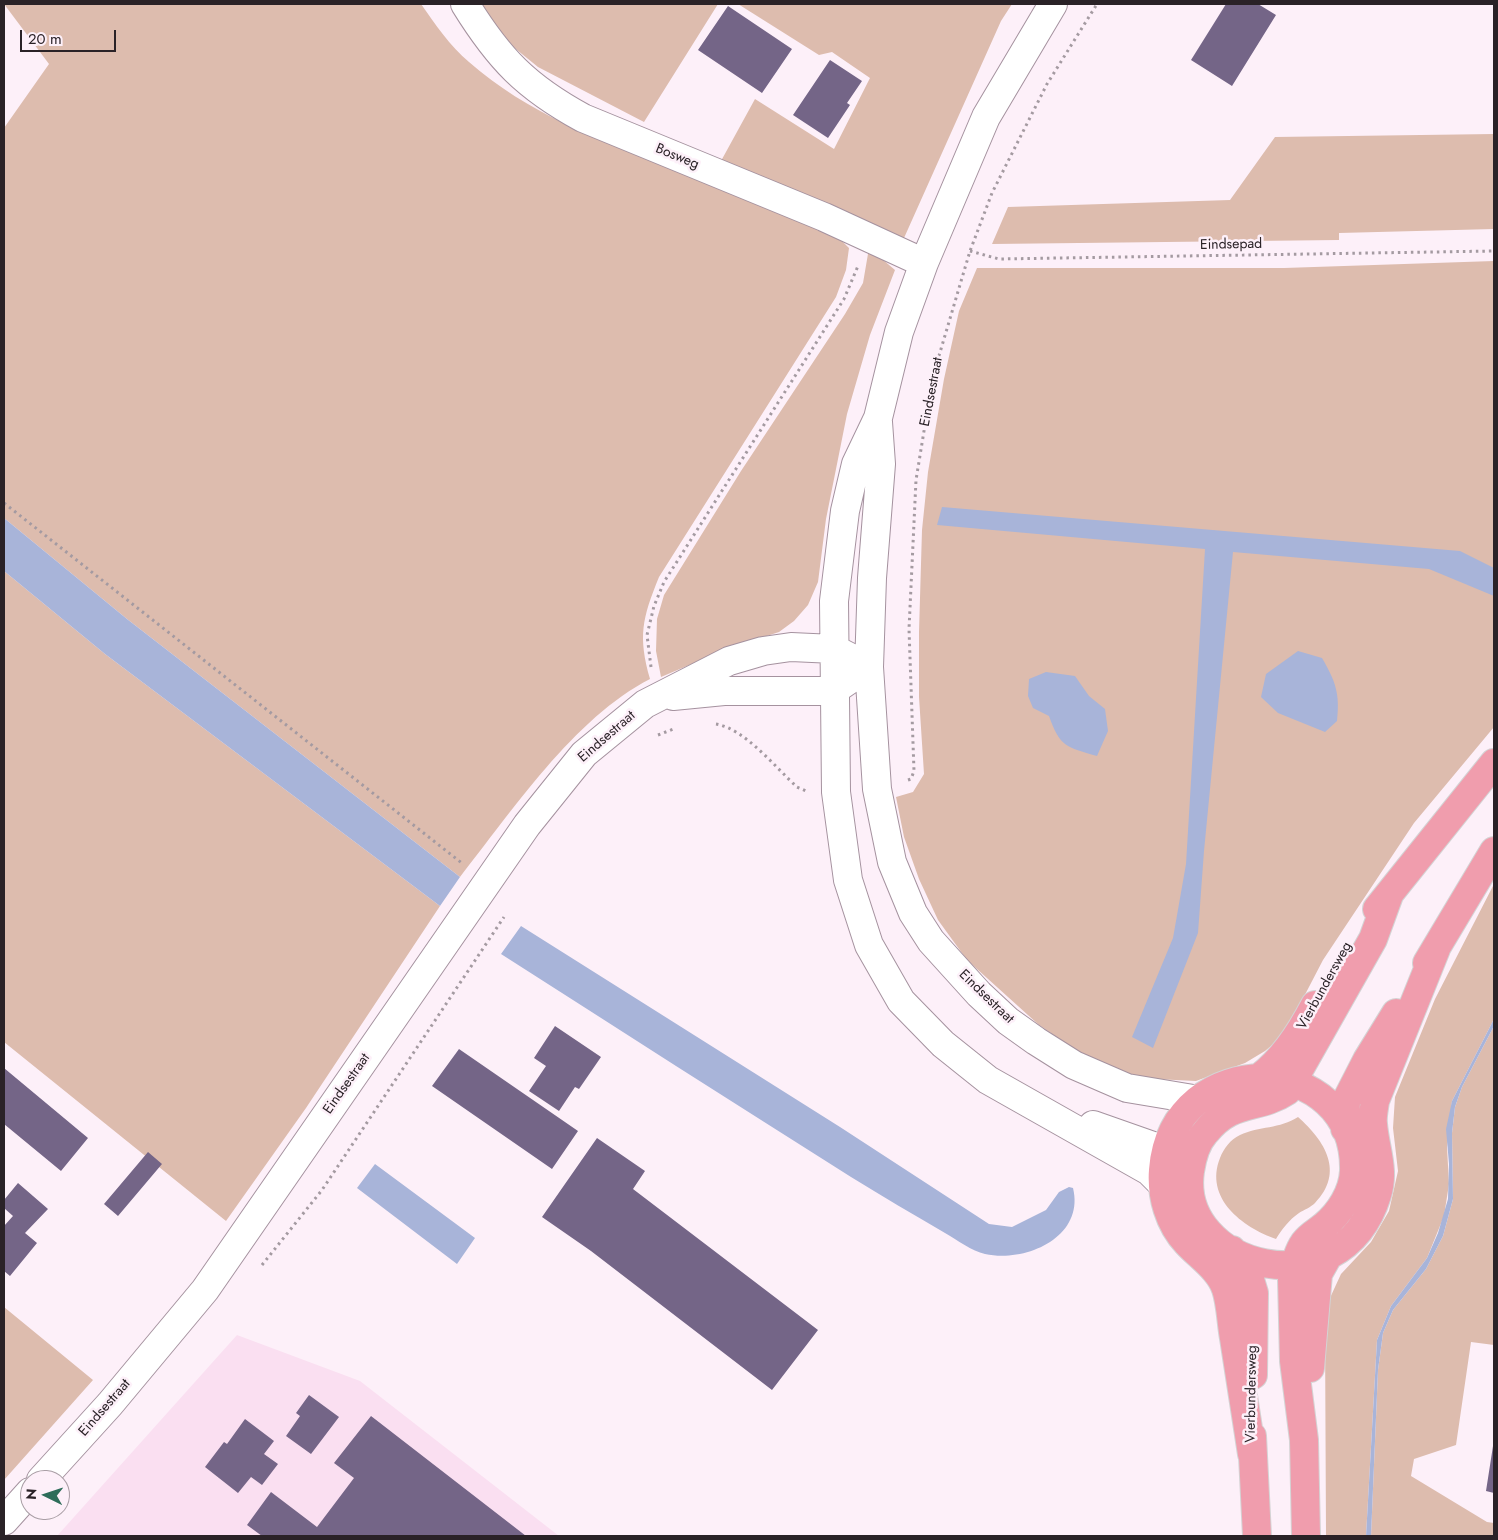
<!DOCTYPE html>
<style>
body{margin:0}
#map{position:relative;width:1498px;height:1540px;overflow:hidden;background:#fdf0f9;font-family:Jost,sans-serif}
canvas{display:block}
.frame{position:absolute;inset:0;border:5px solid #2a2227;pointer-events:none}
.north{position:absolute;left:20px;top:1470px;width:50px;height:50px;box-sizing:border-box;background:#fdf0f9;border:1px solid #a99ea5;border-radius:50%;rotate:274deg;font-size:14px;font-weight:700;line-height:20px;text-align:center;color:#2a2227}
.north::after{content:'';display:block;margin:auto;width:18px;height:22px;background:#2e6d5a;clip-path:polygon(50% 0,100% 100%,50% 72%,0 100%)}
.scale{position:absolute;left:20px;top:30px;width:96px;height:22px;box-sizing:border-box;border:2px solid #2a2227;border-top:0;padding-left:6px;font-size:15px;line-height:18px;white-space:nowrap;color:#2a2227;-webkit-text-stroke:4px #fdf0f9;paint-order:stroke}
</style>
<div id="map">
<canvas width="1498" height="1540"></canvas>
<div class="frame"></div>
<div class="north">N</div>
<div class="scale">20 m</div>
</div>
<script>
const context = document.querySelector('canvas').getContext('2d');
context.lineJoin = 'round';
function fillPath(path, color) {
  context.fillStyle = color;
  context.fill(path, 'evenodd');
}
function strokePath(path, color, width, dash) {
  context.strokeStyle = color;
  context.lineWidth = width;
  context.lineCap = dash ? 'butt' : 'round';
  context.setLineDash(dash || []);
  context.stroke(path);
}
function label(font, color, halo, rows, align = 'center') {
  context.font = font + ' Jost,sans-serif';
  context.lineWidth = 5;
  context.setLineDash([]);
  context.textBaseline = 'middle';
  context.strokeStyle = halo;
  context.fillStyle = color;
  for (const [text, x, y, turn = 0] of rows) {
    context.save();
    context.translate(x, y);
    context.rotate((+turn || 0) * Math.PI / 180);
    context.textAlign = isNaN(turn) ? turn : align;
    if (halo) context.strokeText(text, 0, 0);
    context.fillText(text, 0, 0);
    context.restore();
  }
}
fillPath(new Path2D(`
 M237 1335 360 1381 559 1536H57Z`), '#fadff1');
fillPath(new Path2D(`
 M4 4H421C435 24 450 46 469 62 527 113 599 140 670 168 725 190 780 212 835 234L849 248 846 270 836 297 659 577C642 619 638 636 650 679 574 718 512 811 460 877L127 619 4 518V128L49 64Z
 M472 4H718L644 122 538 67 501 37Z
 M738 4H1012L1001 21 904 238 721 161 755 99 834 149 870 78 832 52 819 55Z
 M1494 134V229L1339 233V240L992 244 1008 207 1230 200 1275 137Z
 M869 248 895 270 870 335 847 414 826 519 818 582 808 605 794 621 779 632 727 649 661 677 656 651 657 619 664 595 741 471 845 314 863 283Z
 M1494 261V727L1414 823 1323 960 1284 1035 1265 1051 1245 1063 1196 1081 1134 1078 1076 1050 1039 1025 967 960 938 920 919 879 904 837 896 797 913 792 924 774 919 697V632L922 530 928 472 944 379 959 311 977 268H1284Z
 M4 571 105 654 440 906 306 1108 226 1221 4 1042Z
 M1494 884V1019L1452 1101 1447 1147 1449 1184 1444 1216 1427 1258 1391 1306 1377 1340 1366 1536H1326L1325 1328 1329 1300 1341 1274 1371 1242 1389 1211 1398 1171 1393 1128 1395 1097 1435 999Z
 M1494 1026V1345L1471 1342 1456 1445 1414 1459 1411 1476 1487 1522 1494 1523V1536H1371L1378 1370 1383 1333 1393 1310 1426 1269 1443 1236 1453 1199 1452 1133 1455 1107 1462 1087Z
 M1298 1117C1325 1141 1345 1172 1315 1203 1311 1207 1304 1210 1299 1213 1289 1220 1282 1229 1276 1239 1242 1227 1204 1198 1220 1158 1224 1148 1230 1140 1240 1135 1259 1126 1280 1129 1298 1117Z
 M4 1307 93 1380 4 1480Z`), '#ddbcae');
fillPath(new Path2D(`
 M942 507 1460 551 1494 568V596L1429 569 1233 552 1204 851 1198 933 1153 1048 1132 1037 1173 938 1186 864 1205 549 937 525Z
 M4 518 127 619 460 877 440 906 105 654 4 571Z
 M1298 651 1322 658C1336 682 1340 694 1337 721L1325 732 1278 713 1261 697 1266 674Z
 M1046 672 1075 676 1089 696 1105 709 1108 731 1097 756C1066 747 1060 747 1049 716L1033 708 1028 696 1029 679Z
 M521 926 840 1127 989 1224 1012 1227 1046 1210 1059 1192 1069 1187 1073 1188C1085 1237 1026 1263 985 1254 972 1251 957 1240 945 1233 914 1215 882 1196 851 1177 734 1103 618 1029 501 954Z
 M1494 1019V1026L1462 1087 1455 1107 1452 1133 1453 1199 1443 1236 1426 1269 1393 1310 1383 1333 1378 1370 1371 1536H1366L1377 1340 1391 1306 1427 1258 1438 1233 1448 1199 1449 1164 1446 1129 1452 1101Z
 M375 1164 475 1238 457 1264 357 1188Z`), '#a8b4d9');
fillPath(new Path2D(`
 M1226 4H1258L1276 15 1232 86 1191 60Z
 M728 6 792 49 762 93 698 50Z
 M830 60 862 81 847 103 850 105 828 138 793 115Z
 M555 1026 601 1057 579 1089 575 1087 559 1111 529 1091 546 1066 534 1058Z
 M459 1049 578 1131 552 1169 432 1086Z
 M4 1068 88 1138 61 1171 4 1124Z
 M597 1138 645 1171 633 1189 818 1330 772 1390 591 1251 542 1217Z
 M148 1152 162 1164 118 1216 104 1204Z
 M18 1183 48 1209 25 1233 37 1243 10 1276 4 1271V1226L13 1216 4 1208V1200Z
 M309 1395 339 1417 311 1454 286 1436 300 1416 296 1413Z
 M371 1416 526 1536H262L247 1525 271 1492 317 1527 354 1478 334 1463Z
 M245 1419 274 1441 264 1454 278 1464 262 1485 251 1477 238 1493 205 1467 224 1442 227 1444Z
 M1493 1446H1494V1493L1486 1491Z`), '#746587');
const minor = new Path2D(`
 M465 4C499 59 526 87 583 118L824 217 924 263
 M1053 4 986 117 924 263 899 332 878 418 856 464 845 511 834 601 836 792 848 880 869 945 901 1001 943 1044 988 1080 1149 1171 1163 1185
 M878 422 881 464 872 578 869 667 877 789 892 862 913 913 931 941 979 994 1008 1021 1036 1041 1074 1065 1127 1088 1199 1100
 M673 696 724 691H833L849 680
 M1093 1125 1167 1151
 M41 1480 110 1404 205 1290 527 825 584 754 645 704 729 661 763 651 791 647 834 649 869 667
 M4 1521 30 1492`);
const major = new Path2D(`
 M1389 895 1373 939 1287 1091C1257 1111 1233 1098 1205 1133 1196 1143 1192 1158 1190 1171 1176 1268 1341 1312 1377 1195 1385 1170 1375 1149 1373 1124 1372 1117 1374 1109 1375 1101L1436 949
 M1377 909 1494 763
 M1427 963 1494 851
 M1260 1077C1284 1059 1301 1032 1315 1005
 M1345 1129 1346 1101 1367 1060 1396 1013
 M1232 1250 1248 1273 1254 1293 1253 1375
 M1310 1368 1318 1274 1327 1258
 M1252 1436 1257 1536
 M1252 1454C1246 1415 1240 1376 1234 1338 1231 1322 1231 1304 1226 1289 1220 1270 1200 1257 1187 1243 1169 1224 1161 1196 1163 1170 1173 1045 1357 1050 1354 1171 1353 1192 1340 1213 1324 1226 1317 1232 1310 1235 1304 1243 1297 1253 1294 1267 1292 1279L1294 1361 1304 1440 1306 1536`);
strokePath(minor, '#a5929f', 30);
strokePath(major, '#d4d3d4', 30);
strokePath(new Path2D(`
 M970 251 999 259 1494 251
 M4 503 463 864
 M651 667 647 635 654 606 664 582 844 299 858 266
 M716 724C745 729 775 767 797 787L806 791
 M658 735 676 728
 M908 780 911 779 914 771 909 629 916 480 933 376 970 251 992 193 1047 84 1097 4
 M262 1265 322 1190 504 917`), '#a49aa1', 3, [2.5, 4]);
strokePath(minor, '#fff', 28);
strokePath(major, '#f09dad', 28);
label('14px', '#2a2227', '#fdf0f9', [
 ["Bosweg",677,157,22],
 ["Eindsepad",1231,245,-1],
 ["Eindsestraat",932,392,-79],
 ["Eindsestraat",607,737,-41],
 ["Vierbundersweg",1325,986,-61],
 ["Eindsestraat",986,997,44],
 ["Eindsestraat",347,1084,-55],
 ["Vierbundersweg",1252,1394,-89],
 ["Eindsestraat",105,1408,-49]
]);
</script>
